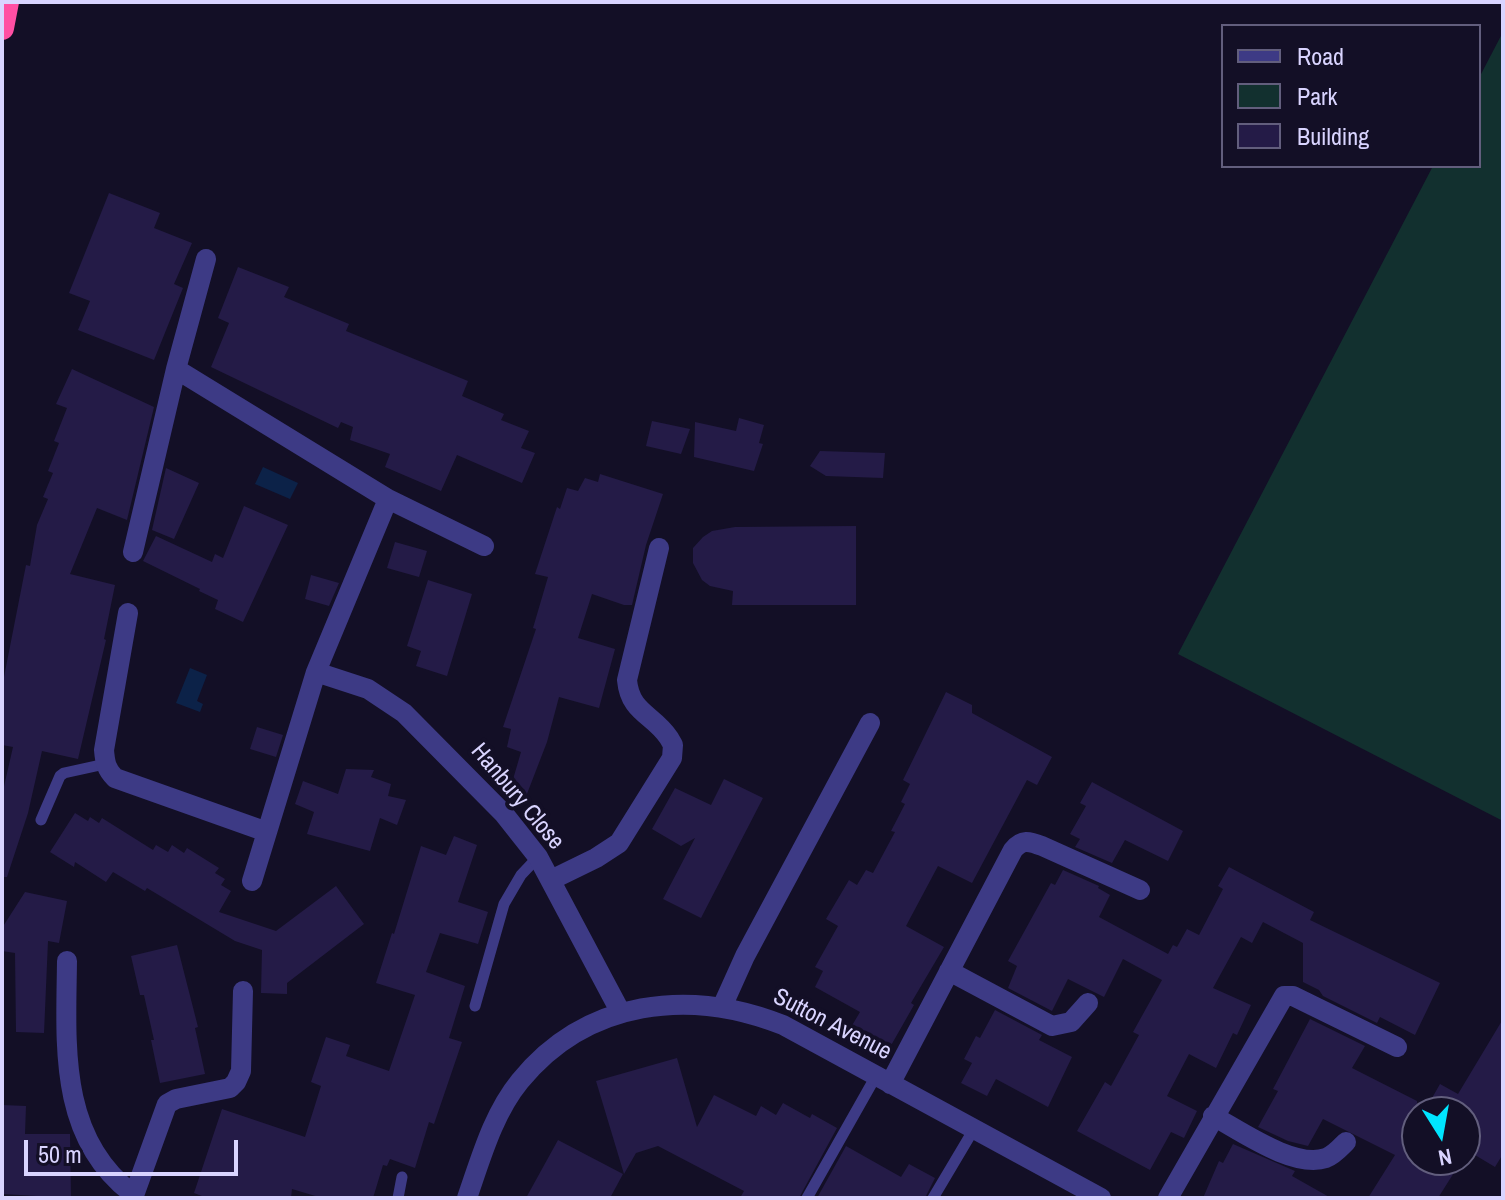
<!DOCTYPE html>
<style>
body{margin:0}
#map{position:relative;width:1505px;height:1200px;overflow:hidden;background:#130f26;font-family:"Archivo Narrow",sans-serif}
canvas{display:block}
.frame{position:absolute;inset:0;border:4px solid #d9d4ff;pointer-events:none}
.legend{position:absolute;left:1221px;top:24px;width:260px;height:144px;box-sizing:border-box;background:#130f26;border:2px solid #625e7d;margin:0;padding:10px 14px;list-style:none;font-size:24px;color:#d9d4ff}
.legend li{display:flex;align-items:center;gap:16px;height:40px}
.legend b{width:40px;border:2px solid #625e7d}
.north{position:absolute;left:1401px;top:1096px;width:80px;height:80px;box-sizing:border-box;background:#130f26;border:2px solid #625e7d;border-radius:50%;rotate:169deg;font-size:22px;font-weight:700;line-height:32px;text-align:center;color:#d9d4ff}
.north::after{content:'';display:block;margin:auto;width:28px;height:36px;background:#00e5ff;clip-path:polygon(50% 0,100% 100%,50% 72%,0 100%)}
.scale{position:absolute;left:24px;top:1140px;width:214px;height:36px;box-sizing:border-box;border:4px solid #d9d4ff;border-top:0;padding-left:10px;font-size:24px;line-height:28px;white-space:nowrap;color:#d9d4ff;-webkit-text-stroke:6px #130f26;paint-order:stroke}
</style>
<div id="map">
<canvas width="1505" height="1200"></canvas>
<div class="frame"></div>
<ul class="legend">
<li><b style="height:10px;background:#3d3a85"></b>Road</li>
<li><b style="height:22px;background:#12302f"></b>Park</li>
<li><b style="height:22px;background:#241b47"></b>Building</li>
</ul>
<div class="north">N</div>
<div class="scale">50 m</div>
</div>
<script>
const context = document.querySelector('canvas').getContext('2d');
context.lineJoin = 'round';
function fillPath(path, color) {
  context.fillStyle = color;
  context.fill(path, 'evenodd');
}
function strokePath(path, color, width, dash) {
  context.strokeStyle = color;
  context.lineWidth = width;
  context.lineCap = dash ? 'butt' : 'round';
  context.setLineDash(dash || []);
  context.stroke(path);
}
function label(font, color, halo, rows, align = 'center') {
  context.font = font + ' "Archivo Narrow",sans-serif';
  context.lineWidth = 8;
  context.setLineDash([]);
  context.textBaseline = 'middle';
  context.strokeStyle = halo;
  context.fillStyle = color;
  for (const [text, x, y, turn = 0] of rows) {
    context.save();
    context.translate(x, y);
    context.rotate((+turn || 0) * Math.PI / 180);
    context.textAlign = isNaN(turn) ? turn : align;
    if (halo) context.strokeText(text, 0, 0);
    context.fillText(text, 0, 0);
    context.restore();
  }
}
fillPath(new Path2D(`
 M1503 32V821L1178 654 1433 166H1479V78Z`), '#12302f');
fillPath(new Path2D(`
 M263 467 298 483 290 499 255 484Z
 M190 668 207 675 197 701 203 704 200 712 176 703Z`), '#0c2248');
fillPath(new Path2D(`
 M109 193 160 213 154 228 192 243 174 284 183 288 154 360 78 330 90 301 69 293Z
 M238 267 289 287 284 297 349 324 346 331 468 381 462 396 504 414 501 420 529 431 521 448 535 453 522 483 457 455 441 491 385 467 390 454 350 440 353 427 341 422 338 428 211 367 229 323 218 318Z
 M72 369 154 407 127 520 97 508 70 574 115 585 104 639 106 640 78 759 42 751 28 813 7 877H2V795L13 747 2 745V687L26 565 30 566 37 525 48 499 43 497 53 473 48 471 59 443 54 441 67 408 56 404Z
 M739 418 764 425 759 443 763 444 754 471 694 457 695 422 736 431Z
 M652 421 690 429 681 454 646 446Z
 M820 451 885 453 883 478 826 476 810 466Z
 M166 468 199 483 174 539 152 530Z
 M600 474 663 494 646 545 632 605H624L592 594 578 638 615 649 599 708 559 697 547 742 525 799 509 793 521 752 507 747 511 729 503 727 536 629 533 628 548 577 535 574 557 507 560 509 567 488 578 491 585 478 598 482Z
 M244 506 288 525 243 622 215 609 218 600 199 591 200 589 143 561 156 536 212 562 215 554 223 558Z
 M856 526V605H732L733 591 710 586 702 580 693 563V548L703 537 712 531 735 527Z
 M395 542 427 551 419 577 387 568Z
 M311 575 339 583 329 606 305 599Z
 M428 580 472 594 447 676 416 666 421 651 407 646Z
 M946 692 972 705V713L1052 757 1037 785 1027 780 972 883 938 866 906 926 944 947 911 1003 914 1005 885 1056 847 1034 860 1012 815 987 823 971 815 967 838 926 826 919 849 880 857 885 866 870 873 873 895 832 891 831 905 804 901 802 910 784 903 780Z
 M257 727 283 735 276 757 250 749Z
 M346 769 374 770 371 777 391 784 388 796 406 800 397 825 380 818 370 851 307 834 314 812 295 804 303 781 338 794Z
 M724 779 763 798 701 918 663 899 695 838 681 846 652 829 675 788 711 805Z
 M1092 782 1183 831 1168 861 1125 840 1112 863 1075 847 1080 839 1070 834 1086 806 1080 803Z
 M75 813 88 821 90 817 99 823 102 818 153 850 156 845 168 852 172 845 184 853 187 848 219 868 215 873 225 879 221 885 231 891 219 912 276 931 336 886 364 924 287 983V994L261 993 262 950 235 941 147 888 145 891 113 872 106 882 75 862 74 867 50 852Z
 M454 836 477 845 458 902 488 912 478 944 440 933 426 972 465 986 449 1038 462 1042 434 1124 429 1122 415 1168 390 1159 387 1166 383 1165 373 1198H322L292 1189 291 1198H207L194 1193 222 1109 305 1137 321 1086 311 1082 326 1037 350 1045 346 1056 389 1071 415 995 376 983 392 933 394 934 421 846 446 855Z
 M1229 867 1314 912 1310 920 1440 983 1415 1035 1380 1017 1377 1023 1323 996 1319 990 1303 982V943L1263 922 1252 943 1241 937 1213 988 1251 1005 1237 1035 1233 1033 1216 1068 1189 1054 1167 1096 1197 1111 1184 1138 1171 1132 1150 1170 1077 1131 1105 1082 1111 1086 1139 1035 1133 1032 1162 980 1123 959 1104 997 1068 979 1052 1011 1008 988 1017 966 1008 961 1051 883 1055 885 1063 870 1099 886 1098 888 1110 895 1099 917 1168 954 1173 945 1177 947 1187 929 1199 935 1223 889 1218 886Z
 M25 892 67 901 59 943 48 941 44 1033 16 1032 15 953 2 951V928Z
 M177 945 198 1027 195 1028 205 1074 160 1083 151 1040H154L144 995H140L131 956Z
 M995 1010 1042 1035 1039 1040 1072 1057 1048 1107 996 1079 987 1096 961 1083 972 1063 964 1059 976 1036 980 1038Z
 M1310 1019 1365 1046 1352 1068 1417 1101V1160H1462L1438 1198H1368L1395 1155 1323 1119 1308 1146 1288 1141 1258 1127 1278 1091 1273 1089Z
 M1503 1019V1154L1495 1167 1465 1149V1112H1424L1440 1084 1458 1094Z
 M677 1058 697 1127 714 1095 756 1116 761 1106 776 1115 783 1103 810 1118 812 1114 837 1128 799 1198H740L744 1191 658 1146 636 1153 624 1174 596 1081Z
 M2 1105 26 1106 25 1134H70L71 1198 2 1194Z
 M558 1140 623 1174 610 1198H526Z
 M1233 1144 1295 1171 1292 1176 1331 1198H1203L1219 1161 1223 1163Z
 M846 1146 901 1177 909 1164 935 1178 925 1198H817Z`), '#241b47');
strokePath(new Path2D(`
 M41 820 60 776 64 773 105 764
 M475 1006 504 904 521 875 538 857
 M398 1198 402 1177
 M807 1198 876 1076
 M933 1198 974 1129`), '#3d3a85', 11);
strokePath(new Path2D(`
 M176 369 388 499 484 546
 M133 552 176 369 206 259
 M128 613 104 750C105 762 106 769 115 778L267 832
 M316 672 368 689 404 713 504 814 538 857 621 1013
 M551 880 596 858 619 843 672 758 673 745 669 738C653 714 630 713 627 680L659 548
 M252 881 316 672 388 499
 M67 961C66 1045 58 1138 133 1194
 M949 971 1052 1026 1071 1022 1088 1003
 M722 1007 745 956 870 723
 M890 1084 1013 850C1022 839 1029 841 1042 846L1140 890
 M1213 1116C1241 1131 1294 1169 1326 1158 1334 1155 1340 1148 1346 1142
 M133 1198 167 1104 176 1099 230 1088 236 1082 241 1071 243 991
 M467 1198C481 1158 493 1114 520 1081 587 999 690 988 783 1025L1101 1198
 M1168 1198 1284 996H1293L1397 1047`), '#3d3a85', 20);
strokePath(new Path2D(`
 M2 28 7 2`), '#ff4fa3', 24);
label('24px', '#d9d4ff', '#130f26', [
 ["Hanbury Close",517,797,50],
 ["Sutton Avenue",832,1025,27]
]);
</script>
